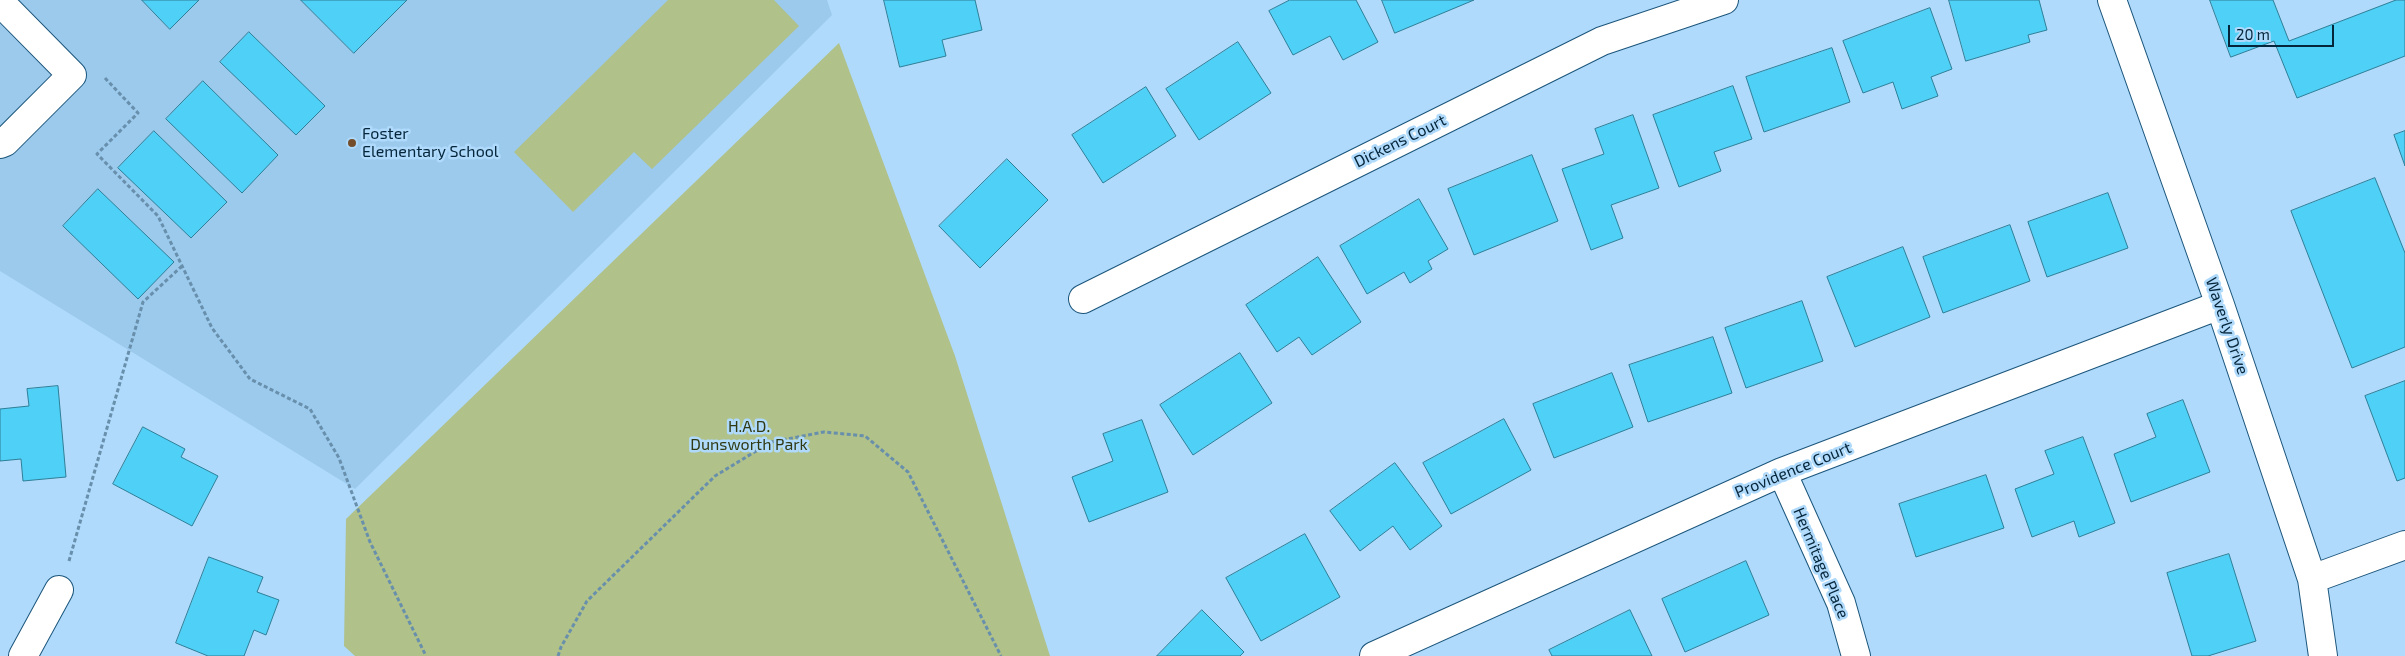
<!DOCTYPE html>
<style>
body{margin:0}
#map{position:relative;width:2405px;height:656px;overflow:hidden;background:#afdafb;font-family:"Exo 2",sans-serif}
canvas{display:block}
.scale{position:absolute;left:2228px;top:25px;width:106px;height:22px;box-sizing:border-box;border:2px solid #05253a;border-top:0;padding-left:6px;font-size:15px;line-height:18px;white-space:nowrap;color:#05253a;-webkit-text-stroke:4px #afdafb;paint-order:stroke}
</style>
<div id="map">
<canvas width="2405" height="656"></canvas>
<div class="scale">20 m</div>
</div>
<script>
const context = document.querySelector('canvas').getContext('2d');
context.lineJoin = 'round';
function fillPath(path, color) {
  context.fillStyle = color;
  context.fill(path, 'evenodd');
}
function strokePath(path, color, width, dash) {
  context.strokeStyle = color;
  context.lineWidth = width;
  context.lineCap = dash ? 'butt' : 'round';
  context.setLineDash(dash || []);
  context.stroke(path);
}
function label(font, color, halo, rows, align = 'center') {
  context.font = font + ' "Exo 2",sans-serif';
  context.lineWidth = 5;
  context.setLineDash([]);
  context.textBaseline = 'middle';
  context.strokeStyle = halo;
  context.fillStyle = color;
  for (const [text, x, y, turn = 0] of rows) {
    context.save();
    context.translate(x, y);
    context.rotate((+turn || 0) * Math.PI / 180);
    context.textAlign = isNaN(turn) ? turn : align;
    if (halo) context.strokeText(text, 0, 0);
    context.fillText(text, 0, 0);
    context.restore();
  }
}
fillPath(new Path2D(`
 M0 0H827L832 15 355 489 0 271Z`), '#9ccaed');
fillPath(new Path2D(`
 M668 0H774L799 26 652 169 634 152 573 212 514 152Z
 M839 43 955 356 1050 656H355L344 646 346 519Z`), '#b0c189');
const building = new Path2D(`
 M142 0H199L170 29Z
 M301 0H407L354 53Z
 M884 0H975L982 30 942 40 946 56 900 67Z
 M1290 0H1356L1378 42 1343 60 1330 36 1293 55 1269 11Z
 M1382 0H1474L1395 33Z
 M1949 0H2039L2047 30 2028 35 2030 42 1966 61Z
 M2210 0H2273L2289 41 2396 0H2405V56L2297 98 2274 41 2231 57Z
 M1930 8 1952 69 1931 77 1938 96 1902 109 1893 82 1863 93 1843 41Z
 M249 32 325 106 296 135 220 62Z
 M1238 42 1271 93 1199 140 1166 89Z
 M1832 48 1850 102 1764 132 1746 77Z
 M203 81 278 155 242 193 166 119Z
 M1733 86 1752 139 1714 152 1721 171 1679 187 1653 115Z
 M1146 87 1176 136 1103 183 1072 135Z
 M1633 115 1659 188 1611 205 1623 238 1591 250 1562 169 1604 154 1595 129Z
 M154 131 227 202 191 238 118 168Z
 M2405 131V166L2394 135Z
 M1532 155 1558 221 1474 255 1448 189Z
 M1007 159 1048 200 980 268 939 226Z
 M2375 178 2405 253V347L2352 368 2291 211Z
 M98 189 174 262 138 299 63 226Z
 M2108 193 2128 248 2047 277 2028 222Z
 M1419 199 1448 249 1428 261 1432 269 1410 283 1404 272 1367 294 1340 246Z
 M2010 225 2030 281 1943 313 1923 257Z
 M1903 247 1930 317 1855 347 1827 277Z
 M1318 257 1361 322 1312 355 1299 337 1277 352 1246 305Z
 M1802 301 1823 361 1746 388 1725 328Z
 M1713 337 1732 393 1648 422 1629 365Z
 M1240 353 1272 403 1193 455 1160 405Z
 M1612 373 1633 427 1554 458 1533 404Z
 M2405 381V478L2397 481 2365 396Z
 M58 386 66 477 23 481 21 459 0 461V409L29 406 27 389Z
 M2183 400 2210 472 2131 502 2114 454 2156 437 2147 414Z
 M1504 419 1531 470 1451 514 1423 463Z
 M1142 420 1168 492 1089 522 1072 477 1113 461 1103 434Z
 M143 427 185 449 181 457 218 476 192 526 113 484Z
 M2083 437 2115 523 2079 537 2074 521 2032 537 2015 489 2054 474 2045 451Z
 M1395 463 1442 526 1410 550 1393 526 1360 551 1330 511Z
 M1986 475 2004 528 1916 557 1899 504Z
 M1305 534 1340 597 1261 641 1226 578Z
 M2229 554 2256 641 2208 656H2192L2167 573Z
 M209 557 263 577 257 592 279 600 266 635 254 630 244 656H208L176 643Z
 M1746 561 1769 615 1685 652 1662 599Z
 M1202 610 1244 652 1240 656H1157Z
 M1630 610 1652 656H1552L1549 650Z`);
fillPath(building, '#4fd0f6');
strokePath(building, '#2e7f98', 1);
const minor = new Path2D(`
 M2112 0 2220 305 2312 579 2323 656
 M0 2 72 75 5 142 0 144
 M1083 299 1602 41 1724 0
 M1782 472 1841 603 1856 656
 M2312 579 2405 545
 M23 656 59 590
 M1374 656 1782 472 2220 305`);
strokePath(minor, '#1b557b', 30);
strokePath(new Path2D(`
 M105 78 138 113 97 154 158 216 212 328 250 379 310 409 339 458 370 542 426 656
 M69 561 143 302 182 266
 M558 656 561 647 587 601 715 476 771 442 824 432 865 436 908 472 1001 656`), '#688fab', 3, [4, 2.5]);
strokePath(minor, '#fff', 28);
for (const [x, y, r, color] of [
 [352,143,5,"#744d2b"]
]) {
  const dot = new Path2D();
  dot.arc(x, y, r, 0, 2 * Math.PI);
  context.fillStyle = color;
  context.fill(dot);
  strokePath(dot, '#afdafb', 2);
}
label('16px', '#05253a', '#afdafb', [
 ["Foster",362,134],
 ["Elementary School",362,152]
], 'left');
label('16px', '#05253a', '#afdafb', [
 ["Dickens Court",1400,141,-26],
 ["Waverly Drive",2227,326,71],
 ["Providence Court",1793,470,-22],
 ["Hermitage Place",1821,563,67]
]);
label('16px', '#303912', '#afdafb', [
 ["H.A.D.",749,427],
 ["Dunsworth Park",749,445]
]);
</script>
